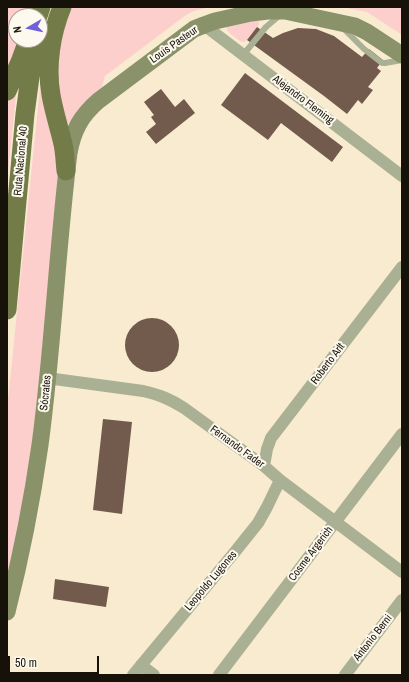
<!DOCTYPE html>
<meta charset="utf-8">
<style>
body{margin:0}
#map{position:relative;width:409px;height:682px;overflow:hidden;background:#f8ebd0;font-family:"Archivo Narrow",sans-serif}
canvas{display:block}
.frame{position:absolute;inset:0;border:8px solid #171209;pointer-events:none}
.north{position:absolute;left:8px;top:8px;width:40px;height:40px;box-sizing:border-box;background:#fef9ee;border:1px solid #a29d92;border-radius:50%;rotate:261deg;font-size:11px;font-weight:700;line-height:16px;text-align:center;color:#171209}
.north::after{content:'';display:block;margin:auto;width:14px;height:18px;background:#6f61db;clip-path:polygon(50% 0,100% 100%,50% 72%,0 100%)}
.scale{position:absolute;left:8px;top:656px;width:91px;height:18px;box-sizing:border-box;border:2px solid #171209;border-top:0;padding-left:5px;font-size:12px;line-height:14px;white-space:nowrap;color:#171209;-webkit-text-stroke:3px #fef9ee;paint-order:stroke}
</style>
<div id="map">
<canvas width="409" height="682"></canvas>
<div class="frame"></div>
<div class="north">N</div>
<div class="scale">50 m</div>
</div>
<script>
const context = document.querySelector('canvas').getContext('2d');
context.lineJoin = 'round';
function fillPath(path, color) {
  context.fillStyle = color;
  context.fill(path, 'evenodd');
}
function strokePath(path, color, width, dash) {
  context.strokeStyle = color;
  context.lineWidth = width;
  context.lineCap = dash ? 'butt' : 'round';
  context.setLineDash(dash || []);
  context.stroke(path);
}
function label(font, color, halo, rows, align = 'center') {
  context.font = font + ' "Archivo Narrow",sans-serif';
  context.lineWidth = 4;
  context.setLineDash([]);
  context.textBaseline = 'middle';
  context.strokeStyle = halo;
  context.fillStyle = color;
  for (const [text, x, y, turn = 0] of rows) {
    context.save();
    context.translate(x, y);
    context.rotate((+turn || 0) * Math.PI / 180);
    context.textAlign = isNaN(turn) ? turn : align;
    if (halo) context.strokeText(text, 0, 0);
    context.fillText(text, 0, 0);
    context.restore();
  }
}
fillPath(new Path2D(`
 M7 7H32L30 16H16V40H21L7 78Z
 M71 7H210L194 11 186 15 105 76 101 90 76 113 70 123 67 125 62 122 56 70 65 22Z
 M342 7H397L402 9V35L367 12Z
 M258 20C258 21 259 22 259 24 258 27 247 41 244 42 241 43 230 34 228 31 226 29 227 28 227 25Z
 M41 67 60 180 30 465 7 585V410L41 78Z
 M18 78 7 181V98Z`), '#fccfcd');
fillPath(new Path2D(`
 M257 27 273 38 283 33 298 28 316 29 334 36 362 57 369 49 383 60 377 68 381 71 368 87 373 90 362 104 358 100 347 114 324 96 247 40Z
 M245 73 343 147 332 162 281 123 268 140 221 105Z
 M161 89 175 107 184 99 195 113 156 144 146 132 156 124 151 117 154 115 144 102Z
 M125 345a27 27 0 1 1 54 0a27 27 0 1 1-54 0Z
 M103 419 132 422 122 514 93 510Z
 M55 579 109 587 106 607 53 599Z`), '#725b4c');
strokePath(new Path2D(`
 M344 29 364 49 382 63H385L402 60
 M243 55 266 27 280 15`), '#aab094', 6);
strokePath(new Path2D(`
 M204 25 402 176
 M47 378 143 391C160 395 170 399 184 408L264 466 280 480 402 572
 M264 466 267 449 271 438 402 267
 M141 665 154 675
 M133 675 234 553 258 523 267 507 280 480
 M219 675 402 434
 M345 675 402 600`), '#aab094', 12);
strokePath(new Path2D(`
 M7 612C21 557 32 501 40 445 53 348 57 250 69 153 73 130 81 116 98 101L194 29 204 25 215 21 251 13 268 11H285L355 26 367 32 402 55`), '#899269', 17);
strokePath(new Path2D(`
 M62 7C51 34 46 66 51 95 54 112 59 127 63 144 65 153 65 162 66 171
 M38 16 41 7
 M7 91 20 62 27 43
 M7 310 25 114 35 40`), '#737c49', 19);
label('11px', '#171209', '#fef9ee', [
 ["Louis Pasteur",174,45,-35],
 ["Alejandro Fleming",303,100,37],
 ["Ruta Nacional 40",21,161,-85],
 ["Roberto Arlt",328,364,-53],
 ["Sócrates",46,393,-84],
 ["Fernando Fader",237,447,36],
 ["Cosme Argerich",311,554,-53],
 ["Leopoldo Lugones",211,581,-50],
 ["Antonio Berni",373,638,-52]
]);
</script>
